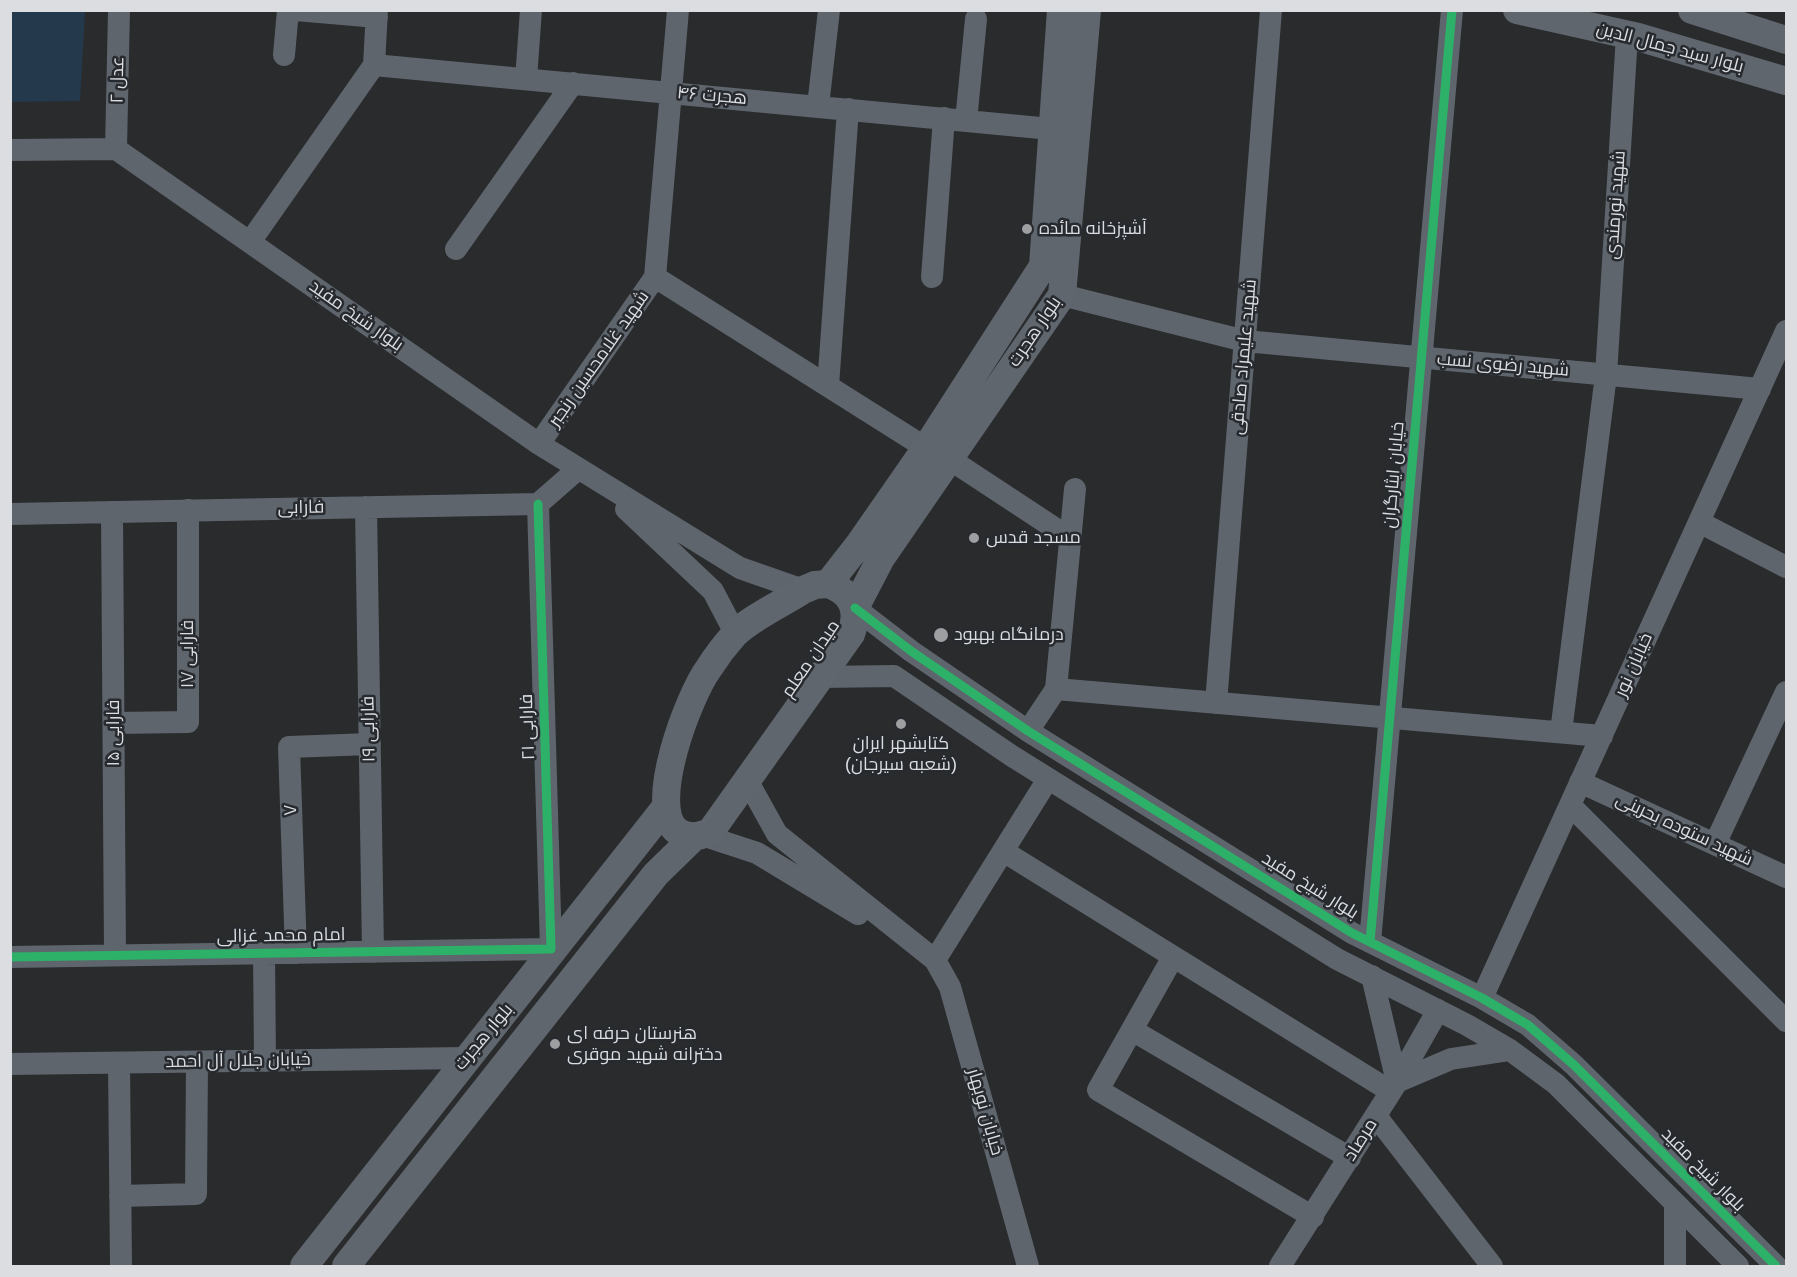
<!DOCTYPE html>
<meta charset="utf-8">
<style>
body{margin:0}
#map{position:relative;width:1797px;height:1277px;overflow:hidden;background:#292b2d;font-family:Helvetica,sans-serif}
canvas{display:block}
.frame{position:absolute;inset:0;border:12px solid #dbdde0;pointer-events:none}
</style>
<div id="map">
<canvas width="1797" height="1277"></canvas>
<div class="frame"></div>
</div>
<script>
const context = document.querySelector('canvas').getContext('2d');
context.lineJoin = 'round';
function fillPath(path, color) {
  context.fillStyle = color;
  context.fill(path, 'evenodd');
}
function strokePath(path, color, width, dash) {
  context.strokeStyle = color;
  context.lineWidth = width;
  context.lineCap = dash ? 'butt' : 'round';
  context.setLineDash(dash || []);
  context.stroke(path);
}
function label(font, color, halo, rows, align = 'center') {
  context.font = font + ' Helvetica,Cairo,sans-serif';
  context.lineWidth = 5;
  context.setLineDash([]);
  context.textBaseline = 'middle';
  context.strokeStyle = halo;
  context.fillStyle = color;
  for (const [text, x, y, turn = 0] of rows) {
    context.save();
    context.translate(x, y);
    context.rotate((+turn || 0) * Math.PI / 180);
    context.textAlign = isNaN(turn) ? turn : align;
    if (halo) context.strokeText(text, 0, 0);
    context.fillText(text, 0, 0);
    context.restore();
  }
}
fillPath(new Path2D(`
 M10 11H85L80 101 11 102Z`), '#25394d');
strokePath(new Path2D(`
 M296 10 377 17
 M284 55 288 10
 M374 65 1051 129
 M526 79 531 10
 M818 106 829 10
 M966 121 976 19
 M116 149 539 444 740 568 803 590
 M116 149 119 10
 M10 150 116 149
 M250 242 374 65 377 10
 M456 249 573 83
 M655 277 926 448
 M932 277 944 118
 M1062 295 1245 341 1760 389
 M828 386 848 109
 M539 444 655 277 678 10
 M948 458 1071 539
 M366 507 373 952
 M626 509 713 591 735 633
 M112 512 115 955
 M10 514 538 504 578 469
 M1699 522 1786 567
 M855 608 911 651 1028 731 1352 933 1482 998 1528 1025 1574 1065 1776 1266
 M821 677 894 676 1012 756 1337 959 1467 1025 1510 1050 1556 1084 1738 1266
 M1056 689 1602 736
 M1216 703 1271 10
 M114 723 188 722V510
 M1028 731 1056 689 1075 489
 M1561 732 1606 375 1627 35
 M747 780 777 834 935 960 950 987 1028 1266
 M1580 782 1786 877
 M1570 805 1786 1021
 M702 835 757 853 858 914
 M1715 844 1786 692
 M1003 851 1390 1091
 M1370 942 1452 10
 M264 953 265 1061
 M296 953 289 747 370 744
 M10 957 551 949 538 504
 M1173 957 1098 1090 1313 1217
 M935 960 1048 779
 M1372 976 1397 1082
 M1482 998 1786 331
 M1132 1030 1350 1158
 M119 1063 121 1266
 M10 1064 466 1058
 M1397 1082 1451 1059 1510 1050
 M1376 1116 1492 1266
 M120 1196 196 1194 197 1062
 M1675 1203V1266
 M1280 1266 1397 1082 1438 1010`), '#5e656c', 22);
strokePath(new Path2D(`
 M1517 10 1638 37 1786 81
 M1692 10 1786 40
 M828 584C852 592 860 610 851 634L711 831C700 837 688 839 677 831 646 807 689 695 709 668 716 657 725 645 734 635 747 620 785 602 803 590L815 585Z
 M828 584 860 543 926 448 1043 266 1061 10
 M855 608 881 558 1062 295 1087 10
 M304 1266 665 808
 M346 1266 656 874 695 836`), '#5f666d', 28);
strokePath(new Path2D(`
 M855 608 911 651 1028 731 1352 933 1482 998 1528 1025 1574 1065 1776 1266
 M1370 942 1452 10
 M10 957 551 949 538 504`), '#2db169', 9);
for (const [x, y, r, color] of [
 [1027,229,6,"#9d9fa1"],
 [974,538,6,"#9d9fa1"],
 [941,635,8,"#9d9fa1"],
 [901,724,6,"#9d9fa1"],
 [555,1044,6,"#9d9fa1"]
]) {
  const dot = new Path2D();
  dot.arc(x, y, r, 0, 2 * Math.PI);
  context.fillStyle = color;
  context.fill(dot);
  strokePath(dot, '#272a2f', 2);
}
label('18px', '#dbdde0', '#272a2f', [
 ["بلوار سید جمال الدین",1670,48,15],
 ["عدل ۲",118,80,-89],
 ["هجرت ۴۶",712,96,5],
 ["شهید نورمندی",1616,205,-86],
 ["بلوار شیخ مفید",356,316,35],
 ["بلوار هجرت",1035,332,-56],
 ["شهید علیمراد صادقی",1244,357,-85],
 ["شهید غلامحسین رنجبر",599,359,-55],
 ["شهید رضوی نسب",1503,365,5],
 ["خیابان ایثارگران",1394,475,-85],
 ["فارابی",301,508,-1],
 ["فارابی ۱۷",188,654,-90],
 ["میدان معلم",811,659,-56],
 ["خیابان نور",1634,665,-66],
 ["فارابی ۲۱",528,727,-92],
 ["فارابی ۱۹",369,729,-91],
 ["فارابی ۱۵",114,733,-90],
 ["۷",291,810,-92],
 ["شهید ستوده بحرینی",1684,830,25],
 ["بلوار شیخ مفید",1310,886,32],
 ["امام محمد غزالی",281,936,-1],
 ["بلوار هجرت",484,1037,-50],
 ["خیابان جلال آل احمد",238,1061,-1],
 ["خیابان نوبهار",985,1112,74],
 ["مرصاد",1361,1140,-58],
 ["بلوار شیخ مفید",1703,1170,45]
]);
label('18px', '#dbdde0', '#272a2f', [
 ["آشپزخانه مائده",1039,229],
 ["مسجد قدس",986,538],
 ["درمانگاه بهبود",954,635],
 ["کتابشهر ایران",901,744,"center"],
 ["(شعبه سیرجان)",901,765,"center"],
 ["هنرستان حرفه ای",567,1034],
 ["دخترانه شهید موقری",567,1055]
], 'left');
</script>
